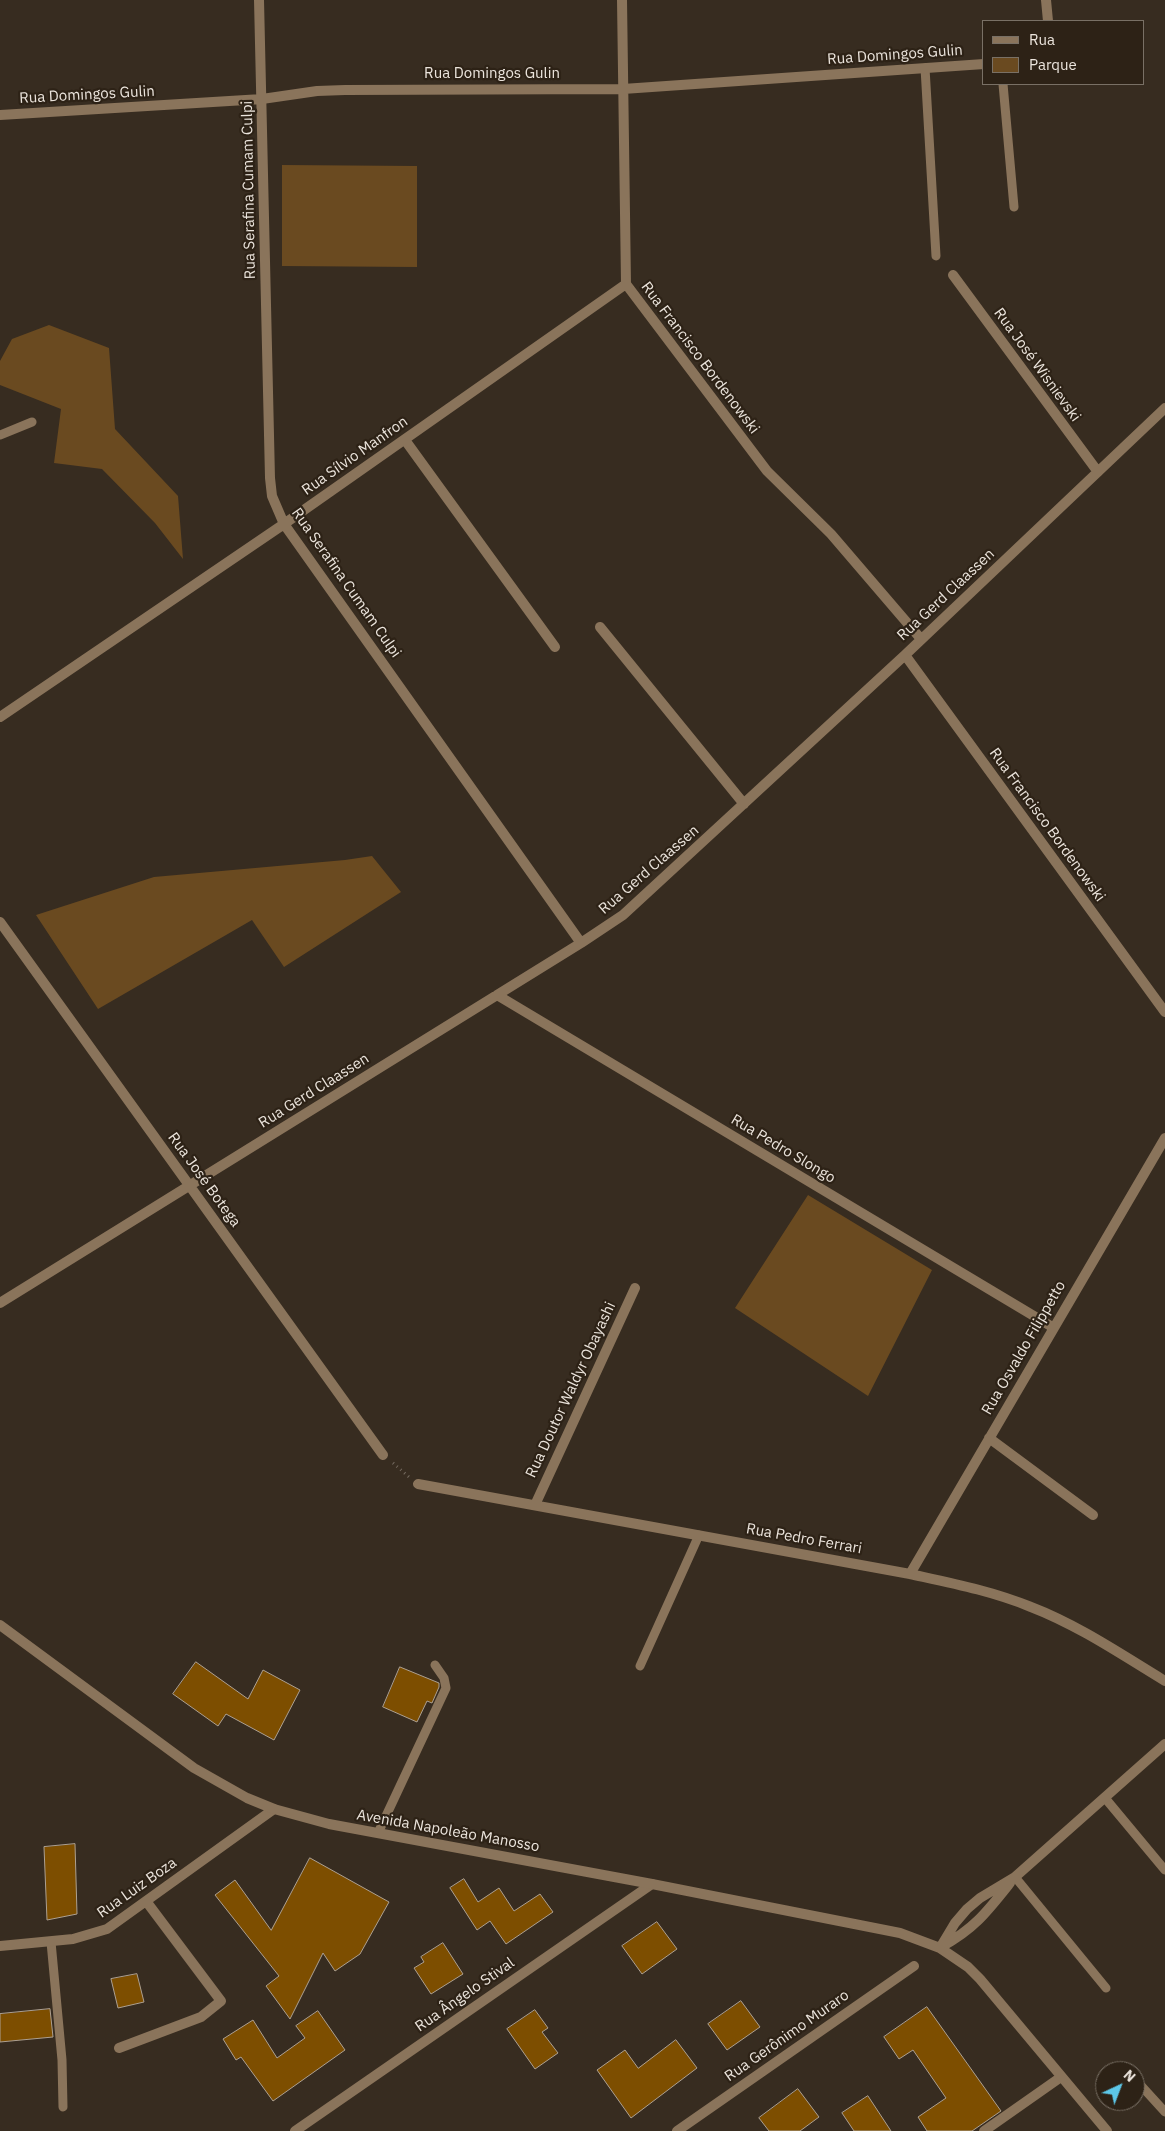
<!DOCTYPE html>
<meta charset="utf-8">
<style>
body{margin:0}
#map{position:relative;width:1165px;height:2131px;overflow:hidden;background:#372c20;font-family:"IBM Plex Sans",sans-serif}
canvas{display:block}
.legend{position:absolute;left:982px;top:20px;width:162px;height:65px;box-sizing:border-box;background:#2d2216;border:1px solid #797065;margin:0;padding:6px 9px;list-style:none;font-size:15px;color:#ebe4dc}
.legend li{display:flex;align-items:center;gap:10px;height:25px}
.legend b{width:25px;border:1px solid #797065}
.north{position:absolute;left:1095px;top:2061px;width:50px;height:50px;box-sizing:border-box;background:#2d2216;border:1px solid #797065;border-radius:50%;rotate:43deg;font-size:14px;font-weight:700;line-height:20px;text-align:center;color:#ebe4dc}
.north::after{content:'';display:block;margin:auto;width:18px;height:22px;background:#5dc7e8;clip-path:polygon(50% 0,100% 100%,50% 72%,0 100%)}
</style>
<div id="map">
<canvas width="1165" height="2131"></canvas>
<ul class="legend">
<li><b style="height:6px;background:#8a745b"></b>Rua</li>
<li><b style="height:14px;background:#6a4a20"></b>Parque</li>
</ul>
<div class="north">N</div>
</div>
<script>
const context = document.querySelector('canvas').getContext('2d');
context.lineJoin = 'round';
function fillPath(path, color) {
  context.fillStyle = color;
  context.fill(path, 'evenodd');
}
function strokePath(path, color, width, dash) {
  context.strokeStyle = color;
  context.lineWidth = width;
  context.lineCap = dash ? 'butt' : 'round';
  context.setLineDash(dash || []);
  context.stroke(path);
}
function label(font, color, halo, rows, align = 'center') {
  context.font = font + ' "IBM Plex Sans",sans-serif';
  context.lineWidth = 4.5;
  context.setLineDash([]);
  context.textBaseline = 'middle';
  context.strokeStyle = halo;
  context.fillStyle = color;
  for (const [text, x, y, turn = 0] of rows) {
    context.save();
    context.translate(x, y);
    context.rotate((+turn || 0) * Math.PI / 180);
    context.textAlign = isNaN(turn) ? turn : align;
    if (halo) context.strokeText(text, 0, 0);
    context.fillText(text, 0, 0);
    context.restore();
  }
}
fillPath(new Path2D(`
 M282 165 417 166V267L282 266Z
 M49 325 109 348 115 429 178 496 183 559 155 523 102 469 54 463 61 409 0 385V361L12 339Z
 M372 856 401 892 284 967 252 920 98 1009 36 915 154 877 345 860Z
 M808 1195 932 1270 868 1396 735 1308Z`), '#6a4a20');
const building = new Path2D(`
 M196 1662 248 1699 263 1670 300 1690 274 1740 226 1714 218 1726 173 1694Z
 M400 1667 439 1683V1687L432 1703 427 1701 417 1722 383 1707Z
 M75 1844 77 1914 47 1920 44 1847Z
 M310 1858 389 1902 360 1954 335 1971 323 1953 290 2019 266 1986 279 1976 215 1895 235 1880 271 1930Z
 M464 1879 478 1902 499 1888 514 1911 540 1894 553 1912 506 1944 490 1921 477 1930 450 1888Z
 M657 1922 677 1949 642 1974 622 1946Z
 M443 1943 463 1974 431 1994 414 1968 424 1962 421 1957Z
 M137 1974 144 2002 118 2008 111 1979Z
 M741 2001 760 2027 727 2050 708 2024Z
 M927 2007 1001 2111 972 2131H927L918 2117 946 2098 913 2050 899 2059 884 2037Z
 M50 2009 53 2037 0 2042V2014Z
 M535 2010 548 2028 542 2032 558 2053 535 2069 507 2029Z
 M318 2011 345 2050 273 2101 241 2057 236 2060 223 2039 253 2020 277 2058 305 2038 296 2026Z
 M676 2040 697 2068 631 2118 597 2070 625 2050 638 2068Z
 M798 2089 819 2117 800 2131H769L759 2118Z
 M868 2096 891 2131H854L842 2113Z`);
fillPath(building, '#7d4e00');
strokePath(building, '#ada091', 1);
strokePath(new Path2D(`
 M393 1463 409 1477`), '#756b60', 3, [1, 4]);
strokePath(new Path2D(`
 M925 68 936 256
 M1003 84 1014 207
 M0 435 32 422
 M640 1666 699 1535
 M1105 1798 1165 1870
 M378 1833 446 1688 444 1678 435 1665
 M1015 1877 1106 1988
 M51 1942 62 2060 63 2107
 M1135 2079 1165 2112`), '#8a745b', 9);
strokePath(new Path2D(`
 M259 0 270 478 272 496 284 524 581 943
 M622 0 626 284 767 471 831 534 921 639
 M1046 0 1048 21
 M0 115 262 99 317 91 345 90 623 89 984 64
 M953 275 1098 472
 M405 440 555 647
 M600 627 744 804
 M905 655 1165 1012
 M0 717 284 524 626 284
 M0 922 383 1455
 M497 995 1054 1328
 M0 1303 581 943 623 915 905 655 1165 408
 M989 1438 1093 1515
 M418 1484 910 1574C951 1583 992 1591 1031 1607 1078 1625 1122 1655 1165 1681
 M535 1505 635 1288
 M910 1574 1165 1138
 M0 1946 73 1939 107 1929 274 1809
 M119 2048 201 2017 221 2001 146 1901
 M295 2131 652 1884
 M677 2131 914 1966
 M984 2131 1061 2077`), '#8a745b', 10);
strokePath(new Path2D(`
 M0 1625 194 1768 247 1798 274 1809 329 1824 652 1884 900 1933 940 1948 968 1967 980 1979 1107 2131
 M941 1947C974 1929 987 1912 1010 1883
 M940 1948 955 1923 967 1909 980 1898 1015 1877 1165 1744`), '#8a745b', 10);
label('15px', '#ebe4dc', '#2d2216', [
 ["Rua Domingos Gulin",895,55,-4],
 ["Rua Domingos Gulin",492,74],
 ["Rua Domingos Gulin",87,95,-3],
 ["Rua Serafina Cumam Culpi",249,190,-91],
 ["Rua Francisco Bordenowski",700,358,53],
 ["Rua José Wisnievski",1037,365,54],
 ["Rua Sílvio Manfron",355,456,-35],
 ["Rua Serafina Cumam Culpi",346,583,55],
 ["Rua Gerd Claassen",946,595,-43],
 ["Rua Francisco Bordenowski",1047,825,54],
 ["Rua Gerd Claassen",649,870,-41],
 ["Rua Gerd Claassen",314,1091,-32],
 ["Rua Pedro Slongo",783,1149,31],
 ["Rua José Botega",204,1180,54],
 ["Rua Osvaldo Filippetto",1024,1348,-60],
 ["Rua Doutor Waldyr Obayashi",571,1390,-65],
 ["Rua Pedro Ferrari",804,1539,10],
 ["Avenida Napoleão Manosso",448,1831,10],
 ["Rua Luiz Boza",137,1888,-35],
 ["Rua Ângelo Stival",465,1995,-35],
 ["Rua Gerônimo Muraro",787,2036,-35]
]);
</script>
